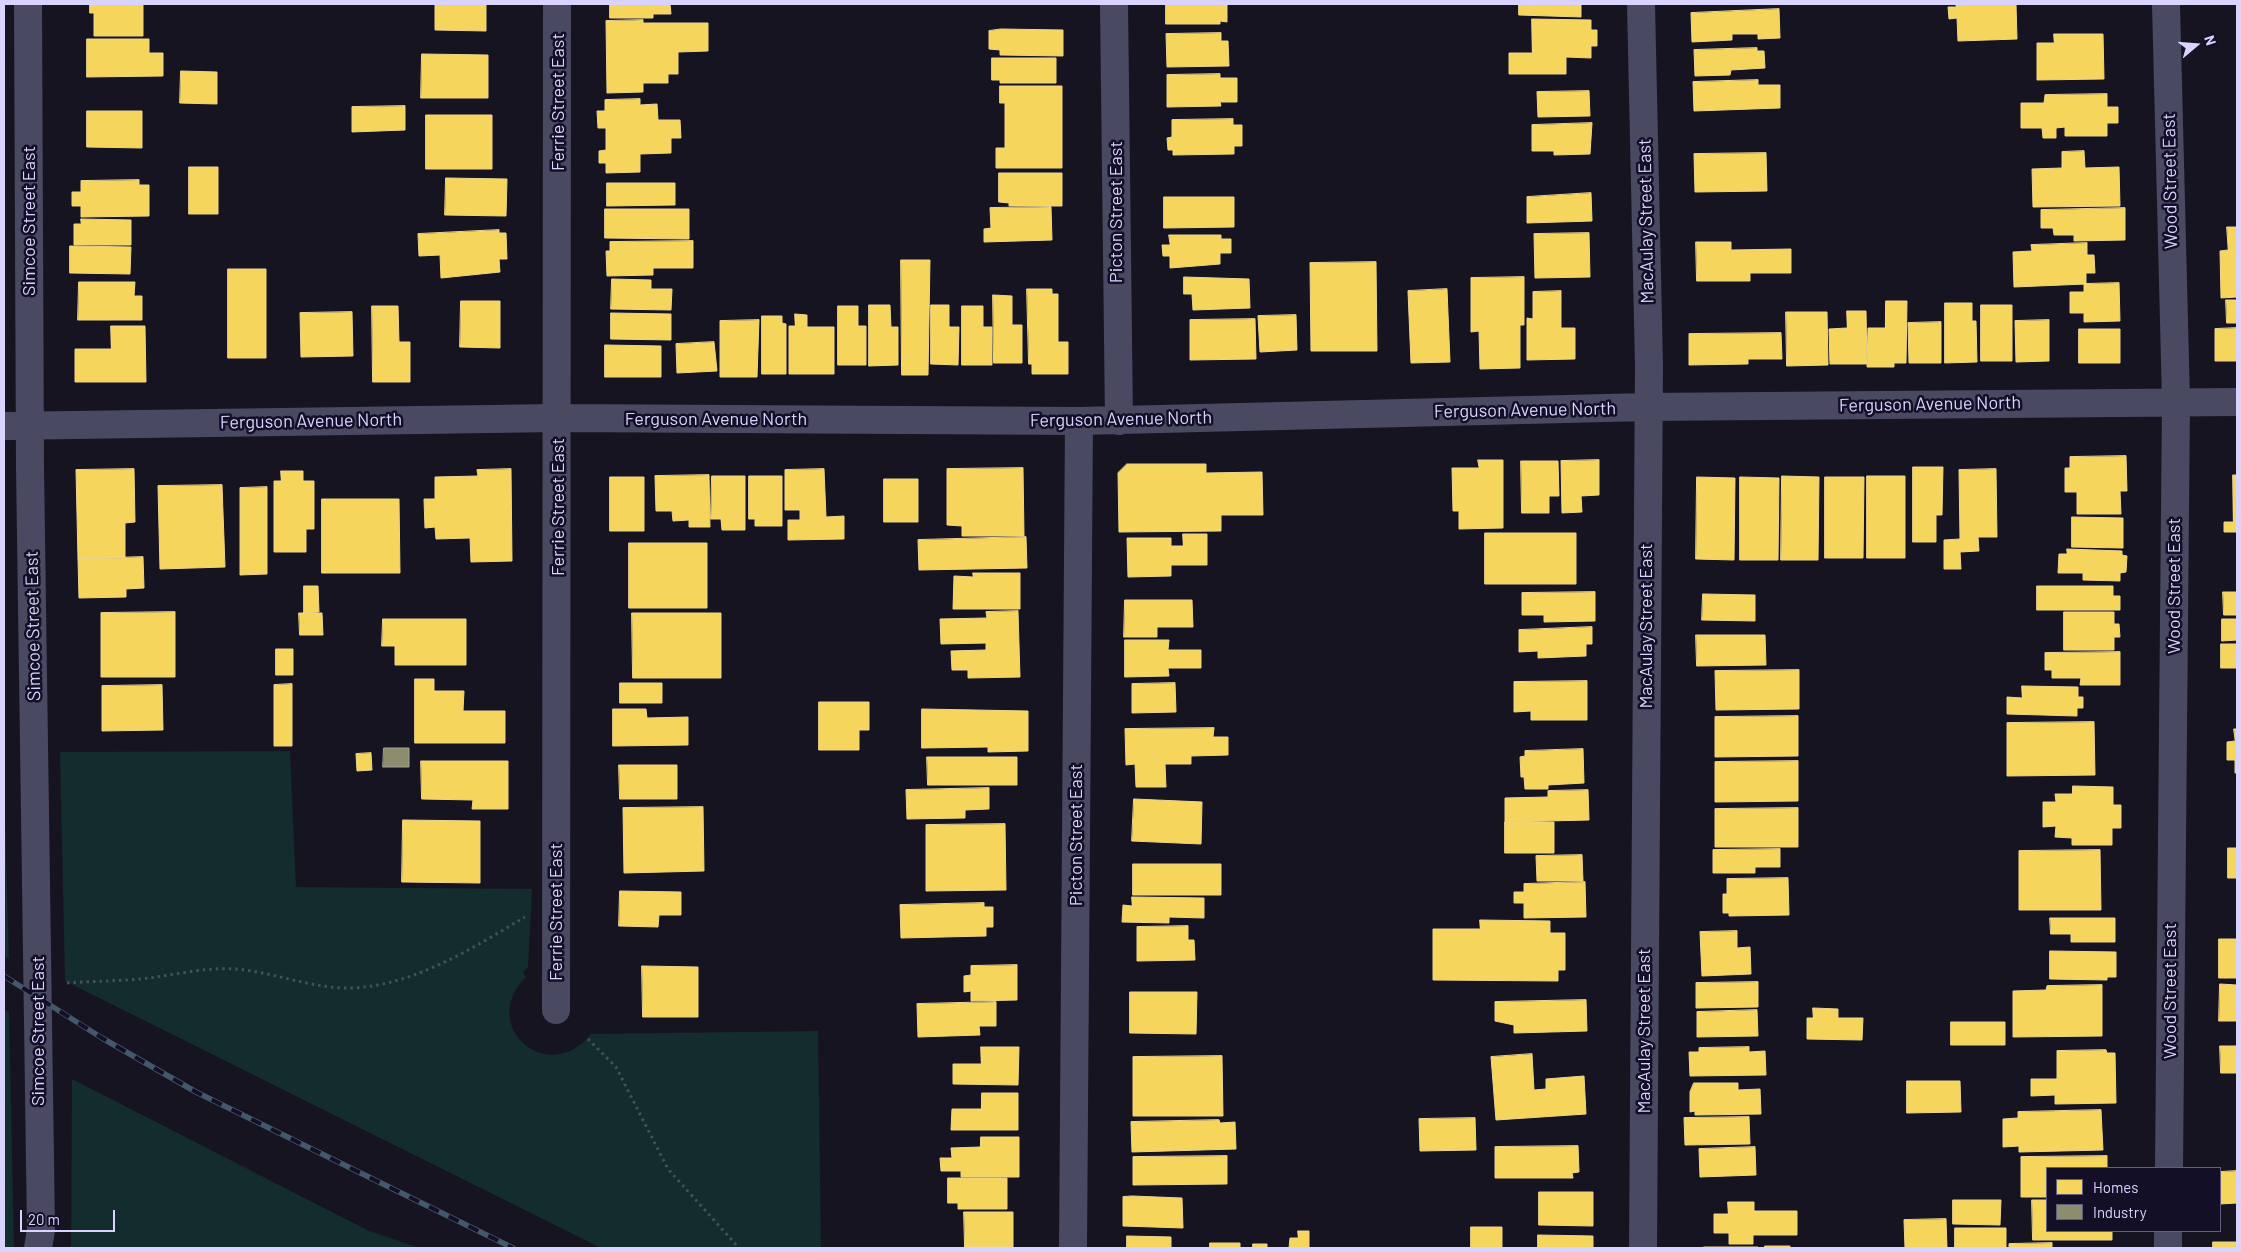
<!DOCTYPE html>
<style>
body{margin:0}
#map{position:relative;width:2241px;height:1252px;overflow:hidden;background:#161421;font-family:Barlow,sans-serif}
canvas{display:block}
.frame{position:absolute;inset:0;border:5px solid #d9d4ff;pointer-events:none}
.legend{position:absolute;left:2046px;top:1167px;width:175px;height:65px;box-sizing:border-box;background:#130f26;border:1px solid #625e7d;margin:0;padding:6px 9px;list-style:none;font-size:15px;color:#d9d4ff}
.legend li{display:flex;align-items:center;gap:10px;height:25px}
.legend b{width:25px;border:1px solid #625e7d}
.north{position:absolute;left:2171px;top:20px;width:50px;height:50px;-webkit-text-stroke:4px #130f26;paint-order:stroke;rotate:72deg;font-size:14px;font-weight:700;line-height:20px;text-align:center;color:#d9d4ff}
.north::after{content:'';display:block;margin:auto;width:18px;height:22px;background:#d9d4ff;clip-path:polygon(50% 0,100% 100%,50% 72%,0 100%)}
.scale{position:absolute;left:20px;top:1210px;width:95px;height:22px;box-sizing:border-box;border:2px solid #d9d4ff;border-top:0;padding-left:6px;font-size:15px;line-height:18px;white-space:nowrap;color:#d9d4ff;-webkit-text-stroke:4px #130f26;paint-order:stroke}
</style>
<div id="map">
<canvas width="2241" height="1252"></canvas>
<div class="frame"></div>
<ul class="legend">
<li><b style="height:14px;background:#f6d55c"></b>Homes</li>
<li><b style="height:14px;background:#8c8c6e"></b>Industry</li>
</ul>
<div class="north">N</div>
<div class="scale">20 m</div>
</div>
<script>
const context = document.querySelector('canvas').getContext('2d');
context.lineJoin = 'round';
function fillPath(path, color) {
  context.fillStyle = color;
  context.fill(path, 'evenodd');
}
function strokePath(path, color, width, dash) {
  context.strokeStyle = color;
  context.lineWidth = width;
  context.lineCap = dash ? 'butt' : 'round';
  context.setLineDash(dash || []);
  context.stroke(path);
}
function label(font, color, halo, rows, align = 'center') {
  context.font = font + ' Barlow,sans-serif';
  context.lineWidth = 5;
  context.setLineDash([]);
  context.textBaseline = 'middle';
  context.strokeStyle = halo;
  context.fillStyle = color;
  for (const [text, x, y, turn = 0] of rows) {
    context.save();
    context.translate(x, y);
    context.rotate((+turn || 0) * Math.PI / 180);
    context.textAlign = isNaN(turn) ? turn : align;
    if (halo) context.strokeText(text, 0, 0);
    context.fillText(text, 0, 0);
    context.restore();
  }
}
fillPath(new Path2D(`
 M290 751 296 887 532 889 528 967 523 972 526 977C477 1025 548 1088 591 1034L818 1031 821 1248H601L65 981 60 752Z
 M4 777 9 959 4 956Z
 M4 1010 9 1012 14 1248H4Z
 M72 1079 367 1230 419 1248H71Z`), '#132c2d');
const homes = new Path2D(`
 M90 4H143V36H94V13H90Z
 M428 4H486V31L435 30V5Z
 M610 4H670L671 14H653V18H610Z
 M1166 4H1227V22L1220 21V24H1166Z
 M1519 4H1581V17L1519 15Z
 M1956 4H2016L2017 39 1958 41 1957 18 1949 19 1948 7H1956Z
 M1779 9 1780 38 1758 39V34H1732V40L1692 42 1691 13Z
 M1532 19 1591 20V30H1597V46H1591V58L1566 57V74H1509V53H1532Z
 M643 20V23H708V51L678 52V74H668V83H643V92L607 93 606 21Z
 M1001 29 1063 30V56L1000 55V50L989 49V31Z
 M1221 33V41H1228L1229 66 1167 67 1166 34Z
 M2054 34H2103L2104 79 2037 80V43H2054Z
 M87 39H149V53H163V76L87 77Z
 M1757 48V51H1764L1765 68 1731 70 1730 75 1695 76 1694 50Z
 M422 54 488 55V98H421Z
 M992 58H1056V83H1000V80H992Z
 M181 71 217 72V104L180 103Z
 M1220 74V78H1237V102H1220L1221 106 1167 107V75Z
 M1758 80V85H1780V108L1694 111 1693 82Z
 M1000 86H1062V168H996V148H1005V103H1000Z
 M1589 91 1590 116 1538 117 1537 92Z
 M2107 94V107H2118V123H2107V136H2065V127L2056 128V138H2043L2042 128H2021V103H2044L2045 95Z
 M640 99V105L657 104 658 120H680L681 138H671V153L640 154V172L606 173V163H599V151L606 150V128H598L597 111H605V100Z
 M405 106V130L352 132V107Z
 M87 111H142V148L87 147Z
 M426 115H492V169H426Z
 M1233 119V125H1242V146H1234V154L1173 155V150H1168L1167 138 1172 137V120Z
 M1592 123 1590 154 1554 155V151H1532V125Z
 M2084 151 2085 168 2119 167 2120 206 2033 207 2032 169 2062 168V152Z
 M1766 153 1767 191 1695 192 1694 154Z
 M189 167H218V214H189Z
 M999 173H1062V206H1009V203L999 202Z
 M446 178 507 179 506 216 445 215Z
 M139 180V185H149V216L81 217V206H72V192H81V181Z
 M607 183H675V205L607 206Z
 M1591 193 1592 221 1527 223V197Z
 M1164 197H1234V227L1164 228Z
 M1051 207 1052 240 984 242V229L991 228 990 208Z
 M2125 208V240L2074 241V235H2054L2053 228H2041V210Z
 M605 209H689V239L605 238Z
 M81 219 131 220V245H74V224H81Z
 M2227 227H2237V297L2221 298 2220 251 2228 250Z
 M499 230V233H506L507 259H499L500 272 441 278 440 255 419 256 418 234Z
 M1589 233 1590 277 1535 278 1534 234Z
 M1169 235H1221V239H1231V253H1220V264L1170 268V256H1163L1162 245H1170Z
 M693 241V268H653V275L607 276 606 251H610V242Z
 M1696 242H1731V250L1791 249V273H1750V281H1697Z
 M2087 243V255H2094L2095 273H2086V284L2014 287 2013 252 2032 251 2031 245Z
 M70 246 131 247 130 274 70 273Z
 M901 260H930L928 375H902Z
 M1376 262 1377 351H1311L1310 263Z
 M228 269H266V358H228Z
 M1184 277 1249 279 1250 308 1193 310 1192 294H1184Z
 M1524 277V325H1520V368L1480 369 1479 331 1471 332V278Z
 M612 279 651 280V289H672L671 310 611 309Z
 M79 282H135L134 296H142V320H78Z
 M2119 283 2120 321 2084 322V313H2070V292H2084V284Z
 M1027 289H1052V294H1058V342H1068V374H1032V364H1029Z
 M1447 289 1450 362 1411 363 1408 291Z
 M1561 291V328H1575V359L1527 360V318L1533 319V292Z
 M993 295 1012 296V325H1022V363H994Z
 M2226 300H2237V323H2227Z
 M461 301H500V348L460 347Z
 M1886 301H1907L1906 363H1894V367H1867L1868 328H1885Z
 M1945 303H1972V321H1976L1977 362 1945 363Z
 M869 305H890L891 327H898V365L869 366Z
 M931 305H949V327H959L958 365 931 364Z
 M1981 305H2012V361H1981Z
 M372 306H398L399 342H410V382H373Z
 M838 306H858V326H866V365H838Z
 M962 306H983V327H992V365H962Z
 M1847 311H1866L1867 364H1830L1829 329 1847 328Z
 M352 312 353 356 301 357 300 313Z
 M1786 312H1827L1828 365 1787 366Z
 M611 313 671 314V340L611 339Z
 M795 314 807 315V327H834V374H789V326H795Z
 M1296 315 1297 350 1260 352 1258 316Z
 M762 316H782V323L786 324V374H762Z
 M1255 319 1256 359 1190 360V320Z
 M759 320 757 377H720V321Z
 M2049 320V361L2016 362 2015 321Z
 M1941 322V363H1909L1908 323Z
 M111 326H145L146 382H75V349H111Z
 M2237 328V361H2215V329Z
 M2079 329H2120V363H2079Z
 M1781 333 1782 359H1748V364L1689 365V334Z
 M714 342 717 371 677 373 676 344Z
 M605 345 661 346V377H605Z
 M2126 456 2127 491H2120L2121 514H2077V492H2065V468H2070V457Z
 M1478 460H1503V528L1459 529V511H1453L1452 468H1479Z
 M1599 460V495L1581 496 1582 512 1562 513 1561 461Z
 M1521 461H1558L1559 496H1549V513H1522Z
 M1127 464H1206V473L1262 472 1263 515H1221V531L1119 532 1118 473Z
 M1913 467H1943L1942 515H1936V542H1913Z
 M1023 468 1024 536H962V526L947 525V469Z
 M134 469 135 522 125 523V558L78 559 76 470Z
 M511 469 512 561 471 562 470 538 436 539 435 527 425 528 424 499H435V477L478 476 477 470Z
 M824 469 826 517 844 516V539L788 540V520H800V510H785V470Z
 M1996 469 1997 537H1978L1979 551 1960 552 1961 569H1944V540L1960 539 1959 470Z
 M281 471H303V481H314V529H306V552H274V481H281Z
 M709 475 710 527H689V520L673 521 672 511H656L655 476Z
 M2233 475H2237V532H2224V522H2233Z
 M712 476H745V530H722L721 519H711Z
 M749 476H782V526H755V519H749Z
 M1782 476 1819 477 1818 560H1781Z
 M1867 476H1905V558H1867Z
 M610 477H644V531H610Z
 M1697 477 1735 478 1734 560 1696 559Z
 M1740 477 1779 478 1778 560H1740Z
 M1825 477H1864L1863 558H1825Z
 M884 479H918V522H884Z
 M222 485 225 567 160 569 158 486Z
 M267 487V574L240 575V488Z
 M322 499H399L400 573H322Z
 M2072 517 2123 518V548L2072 547Z
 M1485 533H1576V584H1485Z
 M1183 534H1207V565H1171V576L1128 577 1127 538H1171V546H1183Z
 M1026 537 1027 568 919 570 918 540Z
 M629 543H707V608H629Z
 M2067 549 2122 551V555L2127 556 2126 572 2120 573V581L2083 580V573H2058L2059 554H2067Z
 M143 557 144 588 126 589V597L79 598 78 559Z
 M973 573H1020V609H953L954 576 973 577Z
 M304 586H318L319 612 304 613Z
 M2037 586H2113V596H2120V610H2037Z
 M1595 592V621L1544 622V615H1522V593Z
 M2223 592H2237V615H2224Z
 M1703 594 1755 595V621L1702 620Z
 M1125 600H1192L1193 627H1157V637H1124Z
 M1018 611 1020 677 968 678V670H952L951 651 986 650V643L941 644 940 619 987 618 986 612Z
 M175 612V677H101V613Z
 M2064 612H2114V624H2119L2120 637H2114V650H2064Z
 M299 613H322L323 635H300Z
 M632 613H721V678H633Z
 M383 619H466V665H395V646H382Z
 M2222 619H2237V640L2222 641Z
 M1592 627V644H1586V656L1538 658V651L1519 652V630Z
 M1696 635H1765L1766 665 1697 666Z
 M1125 640H1169L1168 650H1201V668H1168L1169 676 1125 677Z
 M2221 644H2237V668H2221Z
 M276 649H293V675H276Z
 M2120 652V685H2080L2081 678H2052V670H2045V653Z
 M1799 670V709L1716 710 1715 671Z
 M415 679H434V691H464L463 711H505V743H415Z
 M1587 681V720H1531V711L1514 712V682Z
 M620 683H662V703H620Z
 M1175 683 1176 712 1132 713V684Z
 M292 684V746H274V685Z
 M162 685 163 730 102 731V686Z
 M2022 686 2078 687V697H2083V708H2077V716L2007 714V697L2022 698Z
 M819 702H869V730H859V750H819Z
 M613 709H646L647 718 688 717V745L613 746Z
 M922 709 1028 711V751L988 752V747L922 748Z
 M1798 716V756L1715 757V717Z
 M2094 722 2095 775 2007 776V723Z
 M1214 728 1213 737H1228V755L1191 756V764H1165L1166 787H1136L1135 764 1126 765 1125 729Z
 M2234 729H2237V773H2235V760H2227V742L2235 741Z
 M1583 749 1584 783 1548 785V789H1525L1524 777H1521L1520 757 1525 756V751Z
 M371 753 372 770 357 771 356 754Z
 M927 757H1017V785H928Z
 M421 761H508V809H472L473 800 422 799Z
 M1798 761V801L1715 802V762Z
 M619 765H677V799H620Z
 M2073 786 2113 787V805H2121V828H2112V845H2072V838L2055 837 2056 826 2043 827V802H2056L2055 794H2072Z
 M989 788V809L965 810V818L907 819 906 790Z
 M1588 790 1589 820 1505 822V798L1548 797V791Z
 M1134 799 1202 802 1201 844 1132 841Z
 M703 807 704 871 624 873 623 808Z
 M1798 808V847H1715V809Z
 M403 820 480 821V883L402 882Z
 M1505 822H1554V853H1505Z
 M1005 824 1006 890 926 891V825Z
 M2228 848H2237V878H2228Z
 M1780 849V867H1755V873H1713V850Z
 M2100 850 2101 910H2019V851Z
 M1582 855 1583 881H1537L1536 856Z
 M1133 864H1221V895H1133Z
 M1788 878 1789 915 1729 916V913H1723V894H1727V879Z
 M1585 882 1586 917 1524 918V903H1514V892H1524V884Z
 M620 891 681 892V915H659L658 927 619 926Z
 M1132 897 1204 898V918L1169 917V923L1122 922 1123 905 1132 906Z
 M984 903V907H993V927H986V936L901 938 900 905Z
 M2050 918H2115V942H2071V934H2051Z
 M1480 920 1550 921V933H1565V970H1558V981L1433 980V929H1480Z
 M1188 926V940H1194L1195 960 1137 961V927Z
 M1737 931V948L1750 947 1751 974 1702 976 1700 932Z
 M2219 939H2237V978H2219Z
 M2050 951 2116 952V977H2107V980L2050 979Z
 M1017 965V1000L971 1001V991L964 992V976L971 975V966Z
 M642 966 698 967V1017H643Z
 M1758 982V1007L1696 1008V983Z
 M2220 984 2237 985V1021H2219Z
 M2102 985V1036L2013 1037V991L2046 990 2047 986Z
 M1130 992H1197L1196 1034 1130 1033Z
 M1586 1000 1587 1031 1514 1033V1025L1495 1021V1002Z
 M996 1002V1026H979L980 1035 918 1037 917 1004Z
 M1813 1008 1838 1009V1018H1863L1862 1040 1807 1039V1018H1813Z
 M1757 1010 1758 1036 1697 1037V1012Z
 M1951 1022H2005V1045H1951Z
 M2220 1046H2237V1073H2221Z
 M981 1047H1019L1018 1085 953 1084V1064H981Z
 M1749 1047V1052L1765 1051 1766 1075 1690 1076 1689 1052H1699V1048Z
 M2106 1050 2107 1053H2115L2116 1103 2055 1104V1095L2031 1096V1079H2057V1051Z
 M1532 1054 1534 1090 1546 1089V1079L1584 1076 1586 1114 1496 1120 1491 1057Z
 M1222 1056 1223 1116H1133V1057Z
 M1907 1081H1960L1961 1112 1907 1113Z
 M1694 1083H1738V1090L1760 1089 1761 1114 1695 1115V1111L1690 1112V1092Z
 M982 1093H1018V1130H951L952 1109H981Z
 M2101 1110 2103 1150 2019 1152V1146L2003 1147V1119L2018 1118V1112Z
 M1749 1117 1750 1144 1685 1145 1684 1118Z
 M1475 1118 1476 1150 1420 1151 1419 1119Z
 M1219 1120 1220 1123 1235 1122 1236 1149 1132 1152 1131 1122Z
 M981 1137H1019V1177H961V1171H941L940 1158H952L951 1148 980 1147Z
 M1578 1146 1579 1172 1572 1173 1573 1178H1495V1147Z
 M1755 1147 1756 1175 1700 1177 1699 1149Z
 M1227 1156V1184L1133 1185V1157Z
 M2107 1156V1168H2047V1197H2021V1157Z
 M2237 1171V1203L2220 1204V1172Z
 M948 1178H1007V1209H958V1203H948Z
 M1539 1192H1593V1226L1539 1225Z
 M1132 1196 1182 1198 1183 1228 1123 1226V1197Z
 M1953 1200H2001L2000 1225 1953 1224Z
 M2032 1200H2047V1231H2112V1240H2033Z
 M1728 1202H1754V1211H1797V1235H1753V1244H1729V1233H1714V1214H1728Z
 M964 1212H1013V1247H965Z
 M1946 1219 1947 1248H1905L1904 1220Z
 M1471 1227H1502V1248H1471Z
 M1955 1228H2006V1248H1955Z
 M1298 1231H1309V1248H1289L1290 1238H1298Z
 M1538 1235 1593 1236V1248H1538Z
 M1127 1236 1171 1237V1248H1127Z
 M2213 1242H2237V1248H2213Z
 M1210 1243H1240V1248H1210Z
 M2052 1243V1248H2009V1244Z
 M1253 1244H1267V1248H1253Z
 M1765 1246H1790V1248H1765Z
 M1705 1247H1758V1248H1700Z`);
fillPath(homes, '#f6d55c');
strokePath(homes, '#edd58d', 1);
const industry = new Path2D(`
 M384 748H409V767H383Z`);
fillPath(industry, '#8c8c6e');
strokePath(industry, '#a3a29a', 1);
strokePath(new Path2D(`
 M67 983C95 981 123 981 150 978 178 974 208 967 236 969 272 972 308 987 344 988 409 989 471 949 525 917
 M588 1039 616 1067 668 1169 739 1248`), '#44505f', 3, [2.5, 4]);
strokePath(new Path2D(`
 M28 4 30 467 41 1230 38 1248
 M1114 4 1119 421
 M1641 4 1649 366 1643 1248
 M2166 4 2176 401 2169 1168
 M4 426 558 418 1079 421 1647 407 2237 402
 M556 1010 557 4
 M1073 1248 1079 421
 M2168 1248V1231`), '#4a4962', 28);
const rail = new Path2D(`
 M4 976 102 1038 196 1092 513 1248`);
strokePath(rail, '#43596b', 5.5);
strokePath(rail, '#130f26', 4, [11]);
label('18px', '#d9d4ff', '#130f26', [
 ["Ferrie Street East",558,102,-90],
 ["Wood Street East",2170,181,-91],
 ["Picton Street East",1116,212,-90],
 ["Simcoe Street East",29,221,-90],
 ["MacAulay Street East",1646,221,-91],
 ["Ferguson Avenue North",1930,404,-1],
 ["Ferguson Avenue North",1525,410,-1],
 ["Ferguson Avenue North",716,419],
 ["Ferguson Avenue North",1121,419,-1],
 ["Ferguson Avenue North",311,421,-1],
 ["Ferrie Street East",558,507,-90],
 ["Wood Street East",2174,586,-90],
 ["Simcoe Street East",33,626,-91],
 ["MacAulay Street East",1646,626,-90],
 ["Picton Street East",1076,835,-90],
 ["Ferrie Street East",556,912,-90],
 ["Wood Street East",2170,991,-90],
 ["Simcoe Street East",38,1031,-90],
 ["MacAulay Street East",1644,1031,-90]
]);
</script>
